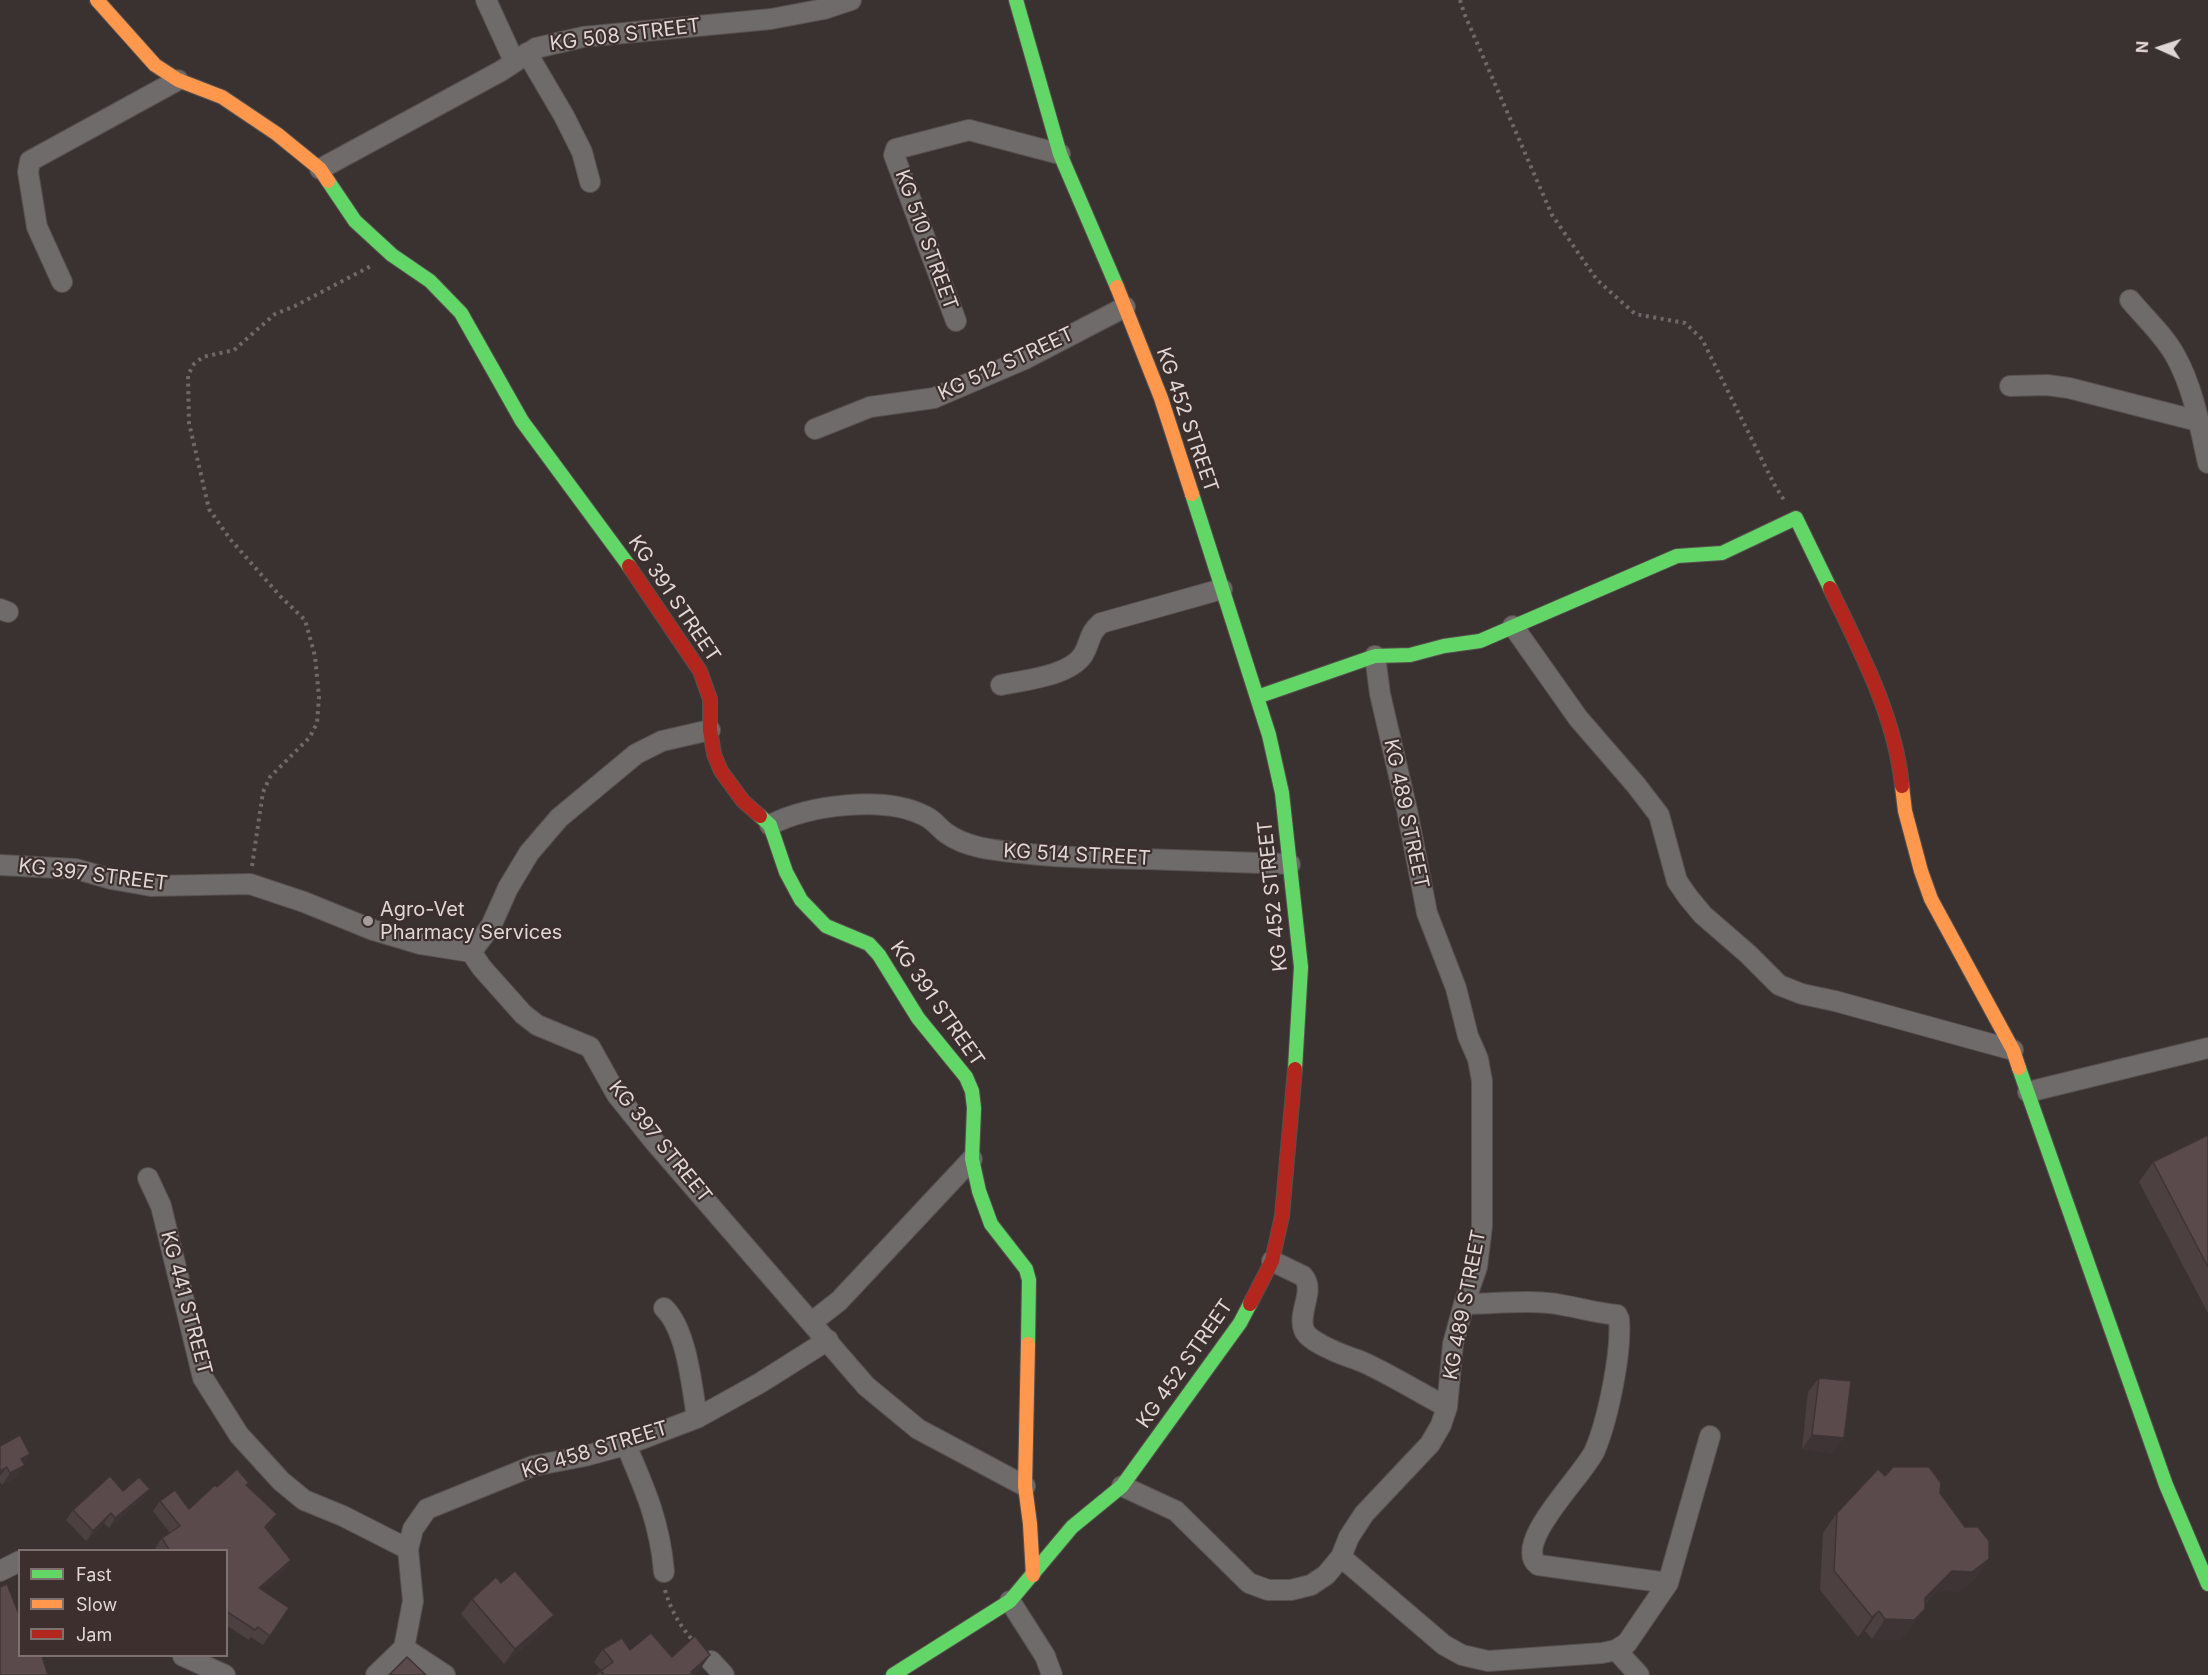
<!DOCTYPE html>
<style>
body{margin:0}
#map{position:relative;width:2208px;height:1675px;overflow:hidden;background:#3a3230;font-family:Inter,sans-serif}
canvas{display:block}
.legend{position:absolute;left:18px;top:1549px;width:210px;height:108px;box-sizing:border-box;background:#3d2f2d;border:2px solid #7e7270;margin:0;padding:8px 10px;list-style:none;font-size:18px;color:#dfd6d5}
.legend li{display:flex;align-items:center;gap:12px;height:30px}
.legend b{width:30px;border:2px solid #7e7270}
.north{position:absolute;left:2130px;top:18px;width:60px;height:60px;-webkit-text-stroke:4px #3d2f2d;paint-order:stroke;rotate:273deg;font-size:16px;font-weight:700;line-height:24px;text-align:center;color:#dfd6d5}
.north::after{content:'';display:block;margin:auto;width:21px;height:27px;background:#dfd6d5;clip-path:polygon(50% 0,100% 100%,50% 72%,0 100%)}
</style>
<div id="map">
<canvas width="2208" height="1675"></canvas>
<ul class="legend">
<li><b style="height:8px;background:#63d668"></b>Fast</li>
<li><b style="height:8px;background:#ff974d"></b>Slow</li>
<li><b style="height:8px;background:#b3261e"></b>Jam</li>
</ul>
<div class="north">N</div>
</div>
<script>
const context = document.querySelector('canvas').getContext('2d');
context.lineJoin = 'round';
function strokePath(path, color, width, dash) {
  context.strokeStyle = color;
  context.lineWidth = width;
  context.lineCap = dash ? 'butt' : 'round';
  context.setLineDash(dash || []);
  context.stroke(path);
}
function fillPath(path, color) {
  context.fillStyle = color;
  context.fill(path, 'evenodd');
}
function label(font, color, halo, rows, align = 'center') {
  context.font = font + ' Inter,sans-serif';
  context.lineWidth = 4.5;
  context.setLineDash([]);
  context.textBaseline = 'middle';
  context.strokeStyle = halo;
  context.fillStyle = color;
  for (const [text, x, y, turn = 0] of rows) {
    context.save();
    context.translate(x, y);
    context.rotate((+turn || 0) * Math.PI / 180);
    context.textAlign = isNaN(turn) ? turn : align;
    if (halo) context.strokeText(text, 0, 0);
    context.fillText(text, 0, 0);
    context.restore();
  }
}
const street = new Path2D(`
 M486 0 514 61
 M527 53 564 116 582 152 590 182
 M320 169 501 71 536 48 583 37 771 19 824 9 851 0
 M62 282 37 227 28 172 30 161 178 80
 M2130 300C2145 318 2165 336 2176 357 2194 390 2200 428 2208 463
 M956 321 894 155 896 149 969 130 1060 154
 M2010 386 2047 385 2069 388 2198 421
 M815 429 870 407 934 398 1025 359 1125 307
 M0 609 8 612
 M1513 626 1578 718 1636 785 1659 815 1677 881 1688 897 1703 915 1748 954 1779 985 1802 994 1835 1001 2013 1050
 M1001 685C1025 680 1069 676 1083 655 1091 642 1088 634 1101 623L1222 589
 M770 825C809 805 885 795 925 816 934 820 939 828 946 833 969 850 1003 851 1030 854 1067 858 1106 858 1144 859 1192 861 1241 862 1290 864
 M0 865 76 869 111 879 151 886 250 884 304 902 373 930 420 944 471 952 482 968 523 1014 537 1025 590 1047 617 1095 653 1140 866 1386 918 1429 1025 1486
 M471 952 491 926 508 888 529 853 559 818 636 754 662 741 710 730
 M2028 1092 2208 1048
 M148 1178 161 1206 203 1378 239 1435 281 1481 304 1500 343 1516 408 1549
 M1272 1261 1303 1276C1316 1290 1297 1313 1304 1330 1307 1338 1323 1346 1330 1349 1341 1355 1354 1358 1365 1363 1393 1376 1420 1393 1447 1407
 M1464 1304C1494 1304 1532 1299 1562 1305 1581 1308 1596 1313 1617 1315L1619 1319C1622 1352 1608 1419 1595 1450 1586 1473 1511 1543 1538 1565L1668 1583
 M664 1308C687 1330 692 1387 697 1418
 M812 1322 839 1301 972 1159
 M626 1445C645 1489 660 1523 664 1572
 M1122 1486 1176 1511 1249 1583 1268 1590H1291L1311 1585 1326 1575 1341 1557 1349 1537 1364 1514 1430 1444 1441 1425 1447 1407 1453 1344 1464 1304 1477 1267 1482 1226V1081L1478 1059 1468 1036 1456 988 1427 913 1407 810 1380 694 1375 656
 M1341 1557 1444 1645 1462 1655 1488 1661 1602 1653 1616 1650 1627 1643 1668 1583 1710 1436
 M0 1571 20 1561
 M1010 1601 1045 1656 1052 1675
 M404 1648 445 1675
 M1616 1650 1639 1675
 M183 1656 225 1675
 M711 1661 724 1675
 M376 1675 404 1648 413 1601 408 1549 413 1529 427 1509 533 1466 585 1456 626 1445 697 1418 760 1383 828 1340`);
const fast = new Path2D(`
 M1016 0 1060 154 1117 287
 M328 181 355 221 392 255 430 281 461 313 522 421 629 566
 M1192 494 1269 735 1282 793 1301 967 1295 1069
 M1257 697 1375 656 1410 655 1444 646 1480 641 1677 556 1722 553 1796 518 1830 588
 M760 816 770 825 786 872 801 900 826 926 869 944 879 955 918 1018 966 1077 972 1091 974 1108 972 1159 979 1191 991 1224 1026 1269 1029 1280 1028 1344
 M2019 1068 2166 1485 2208 1584
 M893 1675 1010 1601 1072 1527 1122 1486 1240 1323 1250 1304`);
const slow = new Path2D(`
 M97 0 155 65 178 80 222 97 277 134 320 169 328 181
 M1117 287 1161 398 1192 494
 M1902 786 1905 811 1921 871 1931 899 2013 1050 2019 1068
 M1028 1344 1025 1486 1030 1524 1033 1575`);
const jam = new Path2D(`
 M629 566 700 671 710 699V730L714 754 721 771 743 801 760 816
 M1830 588C1860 651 1895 715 1902 786
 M1250 1304 1272 1261 1282 1216 1295 1069`);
strokePath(street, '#57504f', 22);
strokePath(fast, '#57504f', 16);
strokePath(slow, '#57504f', 16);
strokePath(jam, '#57504f', 16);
strokePath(new Path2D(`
 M1460 0 1464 13 1552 215 1597 280 1635 314 1685 323 1702 339 1774 484 1784 500
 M252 866 263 792 270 777 310 737 317 723 319 697 315 656 305 620 281 597 230 539 209 509 189 423 188 375 194 364 203 357 234 350 275 314 295 306 371 266
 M665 1590C671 1611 680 1626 695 1643`), '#6e6a69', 4, [3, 4.5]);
strokePath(street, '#6f6b6a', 20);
strokePath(fast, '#63d668', 14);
strokePath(slow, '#ff974d', 14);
strokePath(jam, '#b3261e', 14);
fillPath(new Path2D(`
 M2208 1135V1313L2139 1182 2153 1162Z
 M1819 1378 1833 1453 1802 1449 1808 1392Z
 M0 1446 24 1464 16 1477 2 1485 0 1482Z
 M1885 1476 1940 1493 1989 1559 1975 1578 1959 1592 1938 1590 1925 1604 1911 1628 1900 1640 1872 1639 1865 1631 1858 1637 1820 1590 1823 1533 1837 1513Z
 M247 1485 271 1524 266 1529 291 1560 285 1570 262 1589 289 1608 263 1645 251 1637 249 1640 226 1625V1551H157L155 1548 162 1538 170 1533 153 1511 160 1501 189 1509 217 1487Z
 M150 1489 143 1498 109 1528 104 1523 86 1541 66 1520 73 1510 123 1491Z
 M472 1599 543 1630 504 1664 461 1614Z
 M603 1649 630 1650 672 1657 701 1668 693 1675H597L601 1670 594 1662Z`), '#4d4041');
fillPath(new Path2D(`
 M1812 1435 1844 1438 1833 1453 1802 1449Z
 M30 1454 22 1466 21 1459Z
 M25 1465 16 1477 2 1485 10 1473Z
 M7 1467 0 1476V1471Z
 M150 1489 143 1498 109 1528 115 1518Z
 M111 1513 104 1523 86 1541 93 1531Z
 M277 1514 271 1524 258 1537 265 1527Z
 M1989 1559 1975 1578 1959 1592 1938 1590 1911 1617 1925 1598 1952 1571Z
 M291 1560 285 1570 253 1597 259 1588Z
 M1925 1609 1911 1628 1900 1640 1872 1639 1885 1619Z
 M1879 1611 1865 1631 1858 1637 1872 1617Z
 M554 1615 543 1630 504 1664 515 1649Z
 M710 1655 701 1668 693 1675 691 1672Z`), '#3f3435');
const building = new Path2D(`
 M2208 1135V1267L2153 1162Z
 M1819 1378 1851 1381 1844 1438 1812 1435Z
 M20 1435 30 1454 21 1459 25 1465 10 1473 7 1467 0 1471V1446Z
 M1893 1467H1929L1941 1483 1940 1493 1965 1527H1978L1989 1541V1559L1972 1572 1952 1571 1925 1598V1609L1914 1620 1885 1619 1879 1611 1872 1617 1834 1571 1837 1513 1878 1469 1885 1476Z
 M237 1469 249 1483 246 1485 277 1514 265 1527 291 1560 259 1588 289 1608 270 1636 258 1627 255 1630 226 1611V1551H170L162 1538 180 1526 160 1501 175 1490 189 1509 215 1485 217 1487Z
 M110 1476 123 1491 139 1477 150 1489 115 1518 111 1513 93 1531 73 1510Z
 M515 1571 554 1615 515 1649 472 1599 496 1577 501 1583Z
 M7 1584 20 1617V1656H42L48 1675H0V1587Z
 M651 1633 672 1657 695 1636 710 1655 691 1672 693 1675H604L601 1671 613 1662 603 1649 622 1638 630 1650Z
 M407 1657 426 1675H389Z`);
fillPath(building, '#5a4a4c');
strokePath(building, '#3f3435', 1.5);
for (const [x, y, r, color] of [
 [368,921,6,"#a59d9b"]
]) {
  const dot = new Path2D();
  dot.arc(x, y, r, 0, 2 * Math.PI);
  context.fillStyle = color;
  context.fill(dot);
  strokePath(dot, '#3d2f2d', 2);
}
label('20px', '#dfd6d5', '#3d2f2d', [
 ["KG 508 STREET",625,35,-7],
 ["KG 510 STREET",926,240,70],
 ["KG 512 STREET",1006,364,-25],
 ["KG 452 STREET",1187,420,71],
 ["KG 391 STREET",674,599,56],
 ["KG 489 STREET",1406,814,78],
 ["KG 514 STREET",1077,855,3],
 ["KG 397 STREET",93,875,7],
 ["KG 452 STREET",1273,896,-96],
 ["KG 391 STREET",937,1004,55],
 ["KG 397 STREET",660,1142,51],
 ["KG 441 STREET",186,1303,75],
 ["KG 489 STREET",1465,1305,-79],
 ["KG 452 STREET",1185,1364,-55],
 ["KG 458 STREET",595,1450,-17]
]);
label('20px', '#dfd6d5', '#3d2f2d', [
 ["Agro-Vet",380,910],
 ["Pharmacy Services",380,933]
], 'left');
</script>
